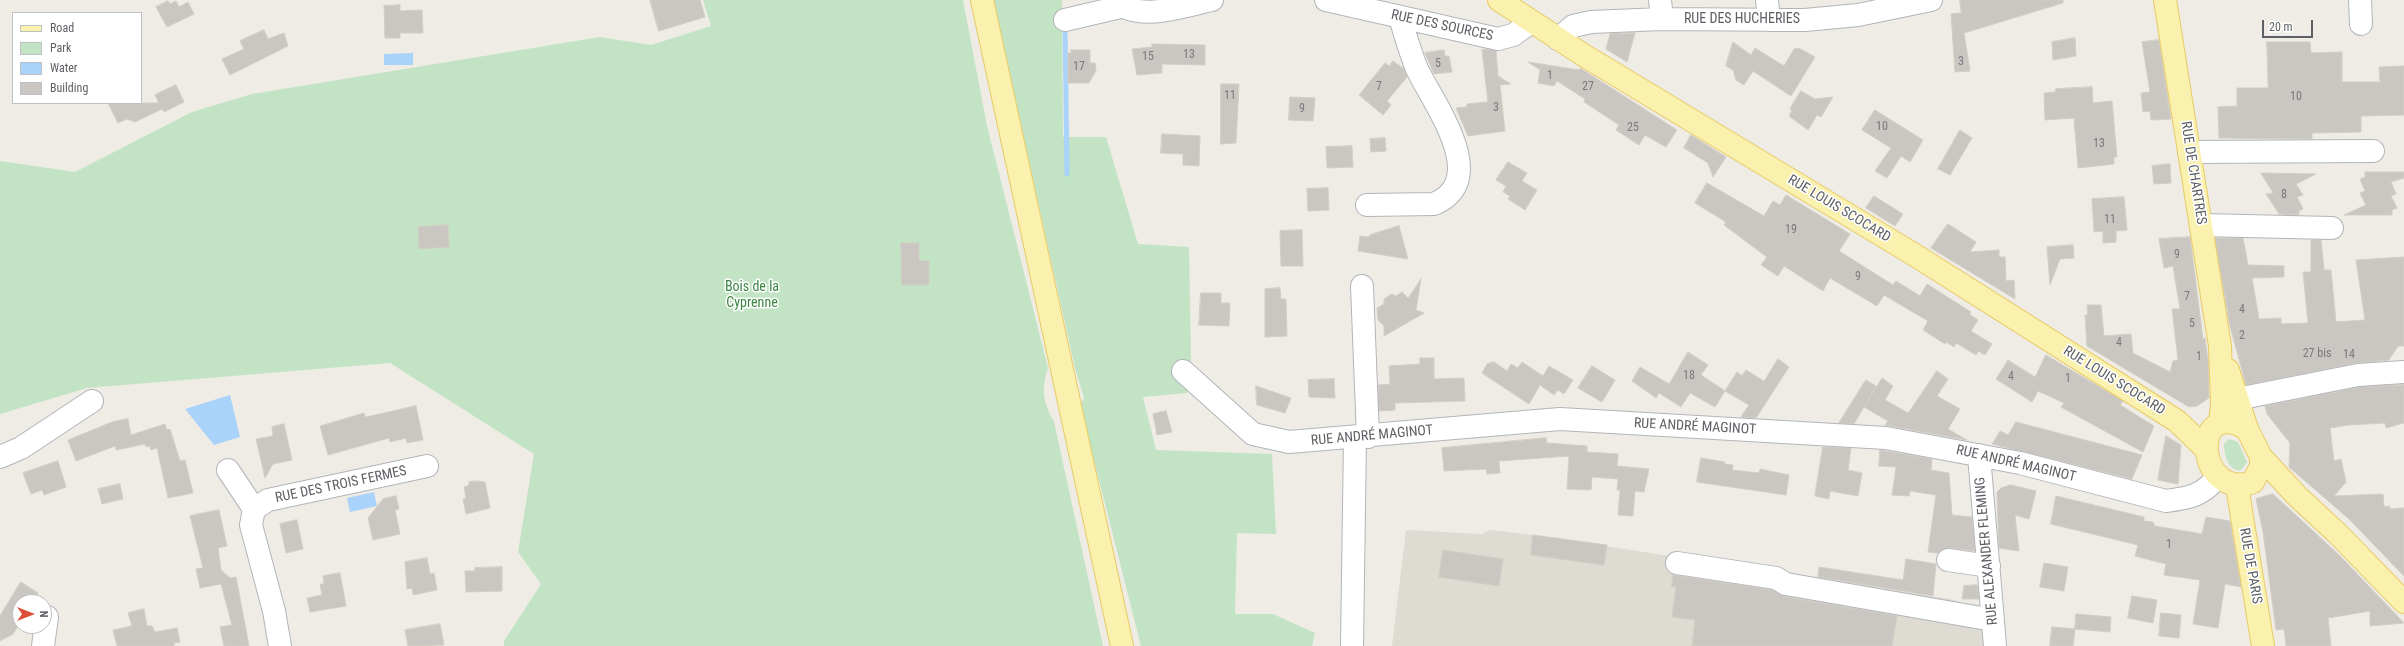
<!DOCTYPE html>
<meta charset="utf-8">
<style>
body{margin:0}
#map{position:relative;width:2404px;height:646px;overflow:hidden;background:#eeece5;font-family:"Roboto Condensed",sans-serif}
canvas{display:block}
.legend{position:absolute;left:12px;top:12px;width:130px;height:92px;box-sizing:border-box;background:#fff;border:1px solid #bebfc1;margin:0;padding:5px 7px;list-style:none;font-size:12px;color:#5d6064}
.legend li{display:flex;align-items:center;gap:8px;height:20px}
.legend b{width:20px;border:1px solid #bebfc1}
.north{position:absolute;left:12px;top:594px;width:40px;height:40px;box-sizing:border-box;background:#fff;border:1px solid #bebfc1;border-radius:50%;rotate:90deg;font-size:11px;font-weight:700;line-height:16px;text-align:center;color:#5d6064}
.north::after{content:'';display:block;margin:auto;width:14px;height:18px;background:#de4f3a;clip-path:polygon(50% 0,100% 100%,50% 72%,0 100%)}
.scale{position:absolute;left:2262px;top:20px;width:51px;height:18px;box-sizing:border-box;border:2px solid #5d6064;border-top:0;padding-left:5px;font-size:12px;line-height:14px;white-space:nowrap;color:#5d6064;-webkit-text-stroke:3px #fff;paint-order:stroke}
</style>
<div id="map">
<canvas width="2404" height="646"></canvas>
<ul class="legend">
<li><b style="height:5px;background:#faf1ae"></b>Road</li>
<li><b style="height:11px;background:#c3e4c4"></b>Park</li>
<li><b style="height:11px;background:#a9d3fa"></b>Water</li>
<li><b style="height:11px;background:#cac7c2"></b>Building</li>
</ul>
<div class="north">N</div>
<div class="scale">20 m</div>
</div>
<script>
const context = document.querySelector('canvas').getContext('2d');
context.lineJoin = 'round';
function fillPath(path, color) {
  context.fillStyle = color;
  context.fill(path, 'evenodd');
}
function strokePath(path, color, width, dash) {
  context.strokeStyle = color;
  context.lineWidth = width;
  context.lineCap = dash ? 'butt' : 'round';
  context.setLineDash(dash || []);
  context.stroke(path);
}
function label(font, color, halo, rows, align = 'center') {
  context.font = font + ' "Roboto Condensed",sans-serif';
  context.lineWidth = 3;
  context.setLineDash([]);
  context.textBaseline = 'middle';
  context.strokeStyle = halo;
  context.fillStyle = color;
  for (const [text, x, y, turn = 0] of rows) {
    context.save();
    context.translate(x, y);
    context.rotate((+turn || 0) * Math.PI / 180);
    context.textAlign = isNaN(turn) ? turn : align;
    if (halo) context.strokeText(text, 0, 0);
    context.fillText(text, 0, 0);
    context.restore();
  }
}
fillPath(new Path2D(`
 M1406 530 1481 534 1490 530 1533 535 1956 600V603L1981 605 1984 646H1392Z`), '#dedbd3');
fillPath(new Path2D(`
 M703 0H963L987 126 1048 368C1041 389 1043 402 1054 422L1103 646H504V641L541 584 518 552 534 454 390 363 87 388 0 414V161L75 172 192 112 252 94 600 37 651 45 711 26Z
 M993 0H1062L1063 137H1106L1138 244 1189 247 1191 361 1187 393 1143 397 1156 450 1272 454 1276 534 1237 533 1235 614H1273L1315 633 1312 646H1141L1080 405 1084 398 1075 368Z
 M2229 439 2238 442 2247 462 2241 470C2229 472 2224 455 2224 444Z`), '#c3e4c4');
fillPath(new Path2D(`
 M413 53V65H384V54Z
 M230 395 240 437 214 445 185 409Z
 M374 492 377 506 350 512 347 498Z`), '#a9d3fa');
strokePath(new Path2D(`
 M1065 25 1067 174`), '#a9d3fa', 5);
const building = new Path2D(`
 M650 0H700L705 17 659 31Z
 M1960 0H2063V3L1964 33 1970 71 1955 72 1951 14 1961 13Z
 M168 1 170 4 176 1 179 7 188 2 194 14 167 27 156 7Z
 M400 5V11L422 10 423 33H400V38H385L384 6Z
 M264 30 268 39 284 33 288 46 230 75 222 59 244 49 240 41Z
 M1635 33 1627 62 1606 49 1610 34Z
 M2075 38 2076 56 2053 60 2052 42Z
 M2159 40 2171 119 2151 120 2150 111 2143 112 2141 93 2150 92 2142 42Z
 M1733 42 1751 55 1755 48 1784 66 1794 49 1799 48 1815 57 1791 96 1753 71 1744 85 1736 80 1733 70 1726 66Z
 M2267 42H2310L2311 53 2342 52V82H2380L2379 67 2404 66V115L2361 116V132L2312 133V139L2219 138 2218 107 2237 106V88H2268Z
 M1152 44 1205 45V65L1162 64V73L1137 75 1132 49 1152 47Z
 M1487 49 1496 51 1498 76 1511 84 1500 85 1505 131 1468 136 1456 108 1467 107V104L1488 102 1482 50Z
 M1071 50H1090V63H1095L1096 71 1089 83H1068V53H1071Z
 M1444 50 1445 56H1449L1452 72 1434 74 1425 53Z
 M1393 61 1404 69 1407 77 1387 101 1391 105 1383 115 1359 95 1385 63 1389 66Z
 M1528 62 1579 70 1580 68 1677 130 1666 147 1645 135 1639 145 1616 130 1619 125 1584 102 1585 99 1557 81 1554 86 1538 83 1540 70Z
 M1221 84H1239L1236 143 1221 144Z
 M176 85 184 102 164 112 162 109 135 122 127 119 118 123 108 103H159L155 95Z
 M2092 87 2093 103 2112 101 2117 157H2114V164L2078 168 2074 118 2045 120 2044 93 2055 92 2056 89Z
 M1801 91 1815 99 1833 97 1821 117 1817 115 1808 130 1789 116 1792 110 1790 109Z
 M1290 97 1315 98 1313 121 1289 120Z
 M1875 110 1923 140 1910 162 1901 156 1887 178 1875 171 1891 148 1862 130Z
 M1960 130 1972 138 1950 175 1938 169Z
 M1162 134 1200 136 1199 166 1183 165V154L1161 153Z
 M1691 135 1726 157 1713 177 1708 163 1684 148Z
 M1385 138 1386 151 1371 152 1370 139Z
 M1352 146 1353 167 1327 168 1326 147Z
 M1508 162 1527 173 1522 181 1537 190 1525 210 1508 199 1510 196 1503 192 1506 186 1496 180Z
 M2170 164 2171 183 2154 184 2152 166Z
 M2365 172H2404V178L2391 182 2396 194 2391 196 2397 208 2392 210V215H2344L2366 205 2360 193 2365 191 2360 179 2365 177Z
 M2261 173 2316 174 2296 184 2303 195 2297 197 2303 209 2299 211V215L2279 214 2266 194 2273 193Z
 M1707 183 1764 216 1773 201 1780 205 1786 195 1850 234 1839 251 1893 285 1896 281 1920 296 1927 284 1971 312 1969 314 1978 320 1971 331 1992 344 1985 355 1978 351 1976 355 1956 343 1954 347 1946 342 1945 344 1923 330 1928 321 1884 295 1877 306 1830 278 1823 291 1784 266 1778 276 1761 265 1767 257 1724 225 1726 222 1695 203Z
 M1328 188 1329 210 1308 211 1307 189Z
 M1874 196 1903 214 1895 226 1866 208Z
 M2124 197 2127 230 2116 231V242L2103 243V231L2094 232 2092 199Z
 M1948 224 1976 242 1970 252 1999 250V257H2005L2006 281 2014 280 2015 299 1931 248Z
 M448 225 449 247 419 249 418 227Z
 M1399 226 1408 259 1358 251 1360 236 1369 237 1370 235Z
 M1302 230 1303 266H1281L1280 231Z
 M2190 237 2203 339 2205 338 2208 361 2209 398 2197 406 2189 407 2087 346 2085 315H2088L2087 305H2101L2104 336 2131 334 2133 353 2170 372 2173 361 2178 360 2172 309H2180L2173 266 2164 268 2159 239Z
 M2215 238H2243L2248 265 2284 266V277L2252 278 2259 319 2281 318V324L2308 323 2303 272H2311V240H2321L2324 270H2331L2336 322 2365 320 2356 260 2404 257V346H2398L2389 360 2356 363 2246 385 2230 326Z
 M901 243H919V261H929V285H902Z
 M2073 245 2074 258 2060 259 2050 285 2047 247Z
 M1421 279 1416 310 1424 313 1384 336V326L1378 320 1377 308 1384 304V299L1392 294 1396 296 1402 292 1408 298Z
 M1280 288 1281 299H1286L1287 336 1265 337V289Z
 M1201 293H1221V303H1230L1229 326 1199 325Z
 M1688 352 1708 365 1701 375 1725 391 1715 407 1690 393 1681 407 1659 393 1656 398 1632 381 1640 367 1669 384Z
 M2046 355 2123 401 2120 405 2154 426 2143 452 2061 407 2064 403 2038 391 2032 402 1996 379 2008 360 2035 377Z
 M1420 358H1434V379L1464 378 1465 401 1395 403V410L1379 411 1378 385 1390 384 1389 366 1420 364Z
 M1778 359 1789 367 1756 418 1741 417 1749 405 1725 391 1737 372 1742 376 1746 370 1764 381Z
 M1494 362 1507 371 1511 364 1518 368 1522 362 1543 376 1549 366 1573 380 1564 394 1558 390 1554 395 1540 385 1529 404 1482 373 1487 364Z
 M1592 366 1615 380 1602 402 1578 388Z
 M1937 371 1948 379 1937 396 1960 409 1948 429 1967 440 1885 425 1888 421 1864 407 1882 378 1893 386 1885 400 1908 413Z
 M1334 379 1335 398 1309 397 1308 380Z
 M1866 380 1876 386 1854 424 1839 423Z
 M2404 385V423L2386 428 2385 423 2349 425 2330 428 2334 461 2341 459 2346 482 2334 496 2383 494 2384 507 2390 506V509L2404 508V576L2349 519 2289 467 2290 443 2267 414 2265 406 2360 387Z
 M1256 386 1291 398 1285 413 1257 405Z
 M416 406 423 440 407 443 406 438 390 442 389 438 328 455 320 426 364 413 365 417Z
 M1166 411 1172 432 1157 435 1153 414Z
 M128 419 131 435 165 424 167 430 170 429 180 461 185 460 193 493 168 498 157 448 151 450 150 446 146 447 145 444 116 450 115 446 76 461 68 440 112 422Z
 M2016 422 2142 455 2132 479 1992 444 2000 431 2008 435Z
 M284 424 292 460 273 464 265 478 256 439 273 436 272 427Z
 M2166 436 2181 445 2178 484 2158 480Z
 M1546 438 1547 443 1587 446V452L1618 454 1617 466 1649 469 1644 492 1635 491 1633 516 1618 515 1620 490H1617L1618 479 1592 477 1591 490 1567 489 1569 456 1499 461 1500 473 1487 474 1486 469 1444 471 1442 448Z
 M1823 447 1851 448 1848 470 1862 473 1858 496 1830 491 1829 499 1815 496Z
 M1880 450 1932 459 1931 470 1949 473 1952 515 1972 517 1975 551 1949 548 1943 549 1938 553 1928 552 1936 495 1910 491 1909 496 1892 495 1896 467 1879 466Z
 M1701 458 1725 462 1724 464 1733 465 1732 470 1759 473 1760 469 1789 475 1786 495 1697 482Z
 M58 461 66 487 44 495 42 490 31 494 23 473Z
 M477 481 485 482 490 508 466 514 463 499 466 498 464 487 469 485V482Z
 M120 484 123 499 102 504 98 489Z
 M2011 485 2036 491 2029 519 2015 515 2019 551 1999 548 1997 492 2001 488Z
 M2273 494 2340 556 2404 623 2370 626V611L2328 618 2331 646H2286L2284 629 2276 630 2263 532 2256 499Z
 M396 496 399 509 395 510 400 534 373 540 368 518 383 499Z
 M2056 496 2144 517V521L2153 522 2155 526 2202 534 2206 517 2230 521 2241 587 2225 584 2218 628 2193 624 2200 580 2164 575 2166 564 2135 556 2138 545 2051 524Z
 M219 510 227 546 218 548 221 570 230 578 236 577 249 646H224L220 627 232 625 221 584 200 588 196 569 203 568 190 516Z
 M297 520 303 549 286 553 280 524Z
 M1533 535 1607 545 1604 565 1531 555Z
 M1443 550 1503 559 1499 586 1439 577Z
 M427 558 430 574 434 573 437 590 413 595 412 588 407 589 405 562Z
 M1906 559 1936 564 1933 596 1818 577 1819 567 1903 580Z
 M2044 563 2068 567 2064 591 2040 587Z
 M502 567V591L466 592 465 571H475V568Z
 M340 573 346 606 310 612 307 598 322 595 320 584H324L323 576Z
 M1673 575 1772 590 1786 597 1897 616 1892 646H1692L1695 620 1672 617 1676 587H1672Z
 M21 582 38 593 33 602H20V623L13 634 0 641V616Z
 M1977 585 1979 599H1962L1964 586Z
 M2132 596 2157 600 2153 623 2128 618Z
 M144 609 147 626H152L155 632 177 628 180 642 174 643V646H117L113 630 132 626 128 613Z
 M2161 613 2181 615 2179 638 2159 636Z
 M2076 614 2111 617 2110 632 2075 629Z
 M440 624 444 645 408 646 405 630Z
 M2052 627 2075 629 2073 646H2050Z`);
fillPath(building, '#cac7c2');
strokePath(building, '#d2cec3', 1);
const minor = new Path2D(`
 M1113 0C1139 23 1182 6 1212 0
 M1326 0 1498 39 1513 35 1531 22
 M1660 0 1662 19
 M1767 0 1769 20
 M2360 0 2361 24
 M1065 20 1120 7
 M1558 39 1573 26 1591 22 1662 19 1805 20 1858 15 1931 0
 M2189 152 2373 151
 M1367 205 1434 204C1492 180 1433 103 1417 69 1410 52 1405 34 1400 17
 M2201 225 2332 228
 M1362 286 1368 437
 M1183 371 1253 434 1289 442 1560 419 1886 438 2020 463 2166 501C2189 498 2203 496 2218 476
 M2237 399 2358 375 2404 372
 M1979 455 1995 646
 M0 457 21 448 92 401
 M228 470 254 509
 M1948 560 1989 566
 M1677 563 1776 578 1786 584 1993 620
 M43 646 47 617
 M280 646 274 611 251 525 254 509 268 500 427 466
 M1352 646 1355 438`);
const major = new Path2D(`
 M982 0 1122 646
 M1499 0 1585 56 1918 257 2177 421 2206 449
 M2165 0 2220 346 2222 404 2220 423
 M2228 370 2247 429 2261 457V466L2253 482C2196 502 2189 395 2247 429
 M2261 457 2297 496 2339 535 2404 602
 M2237 486 2263 646`);
strokePath(minor, '#b2b5b9', 24);
strokePath(major, '#e9ca63', 24);
strokePath(minor, '#fff', 22);
strokePath(major, '#faf1ae', 22);
label('12px', '#787a7c', null, [
 ["13",1189,55],
 ["15",1148,57],
 ["3",1961,62],
 ["5",1438,64],
 ["17",1079,67],
 ["1",1550,76],
 ["7",1379,87],
 ["27",1588,87],
 ["11",1230,96],
 ["10",2296,97],
 ["3",1496,108],
 ["9",1302,109],
 ["10",1882,127],
 ["25",1633,128],
 ["13",2099,144],
 ["8",2284,195],
 ["11",2110,220],
 ["19",1791,230],
 ["9",2177,255],
 ["9",1858,277],
 ["7",2187,297],
 ["4",2242,310],
 ["5",2192,324],
 ["2",2242,336],
 ["4",2119,343],
 ["27 bis",2317,354],
 ["14",2349,355],
 ["1",2199,357],
 ["18",1689,376],
 ["4",2011,377],
 ["1",2068,379],
 ["1",2169,545]
]);
label('14px', '#5d6064', '#fff', [
 ["RUE DES HUCHERIES",1742,19],
 ["RUE DES SOURCES",1442,26,12],
 ["RUE DE CHARTRES",2193,173,81],
 ["RUE LOUIS SCOCARD",1839,209,31],
 ["RUE LOUIS SCOCARD",2114,381,32],
 ["RUE ANDRÉ MAGINOT",1695,427,3],
 ["RUE ANDRÉ MAGINOT",1372,436,-5],
 ["RUE ANDRÉ MAGINOT",2016,464,13],
 ["RUE DES TROIS FERMES",341,485,-12],
 ["RUE ALEXANDER FLEMING",1987,551,-95],
 ["RUE DE PARIS",2250,566,80]
]);
label('14px', '#3b8542', '#fff', [
 ["Bois de la",752,287],
 ["Cyprenne",752,303]
]);
</script>
